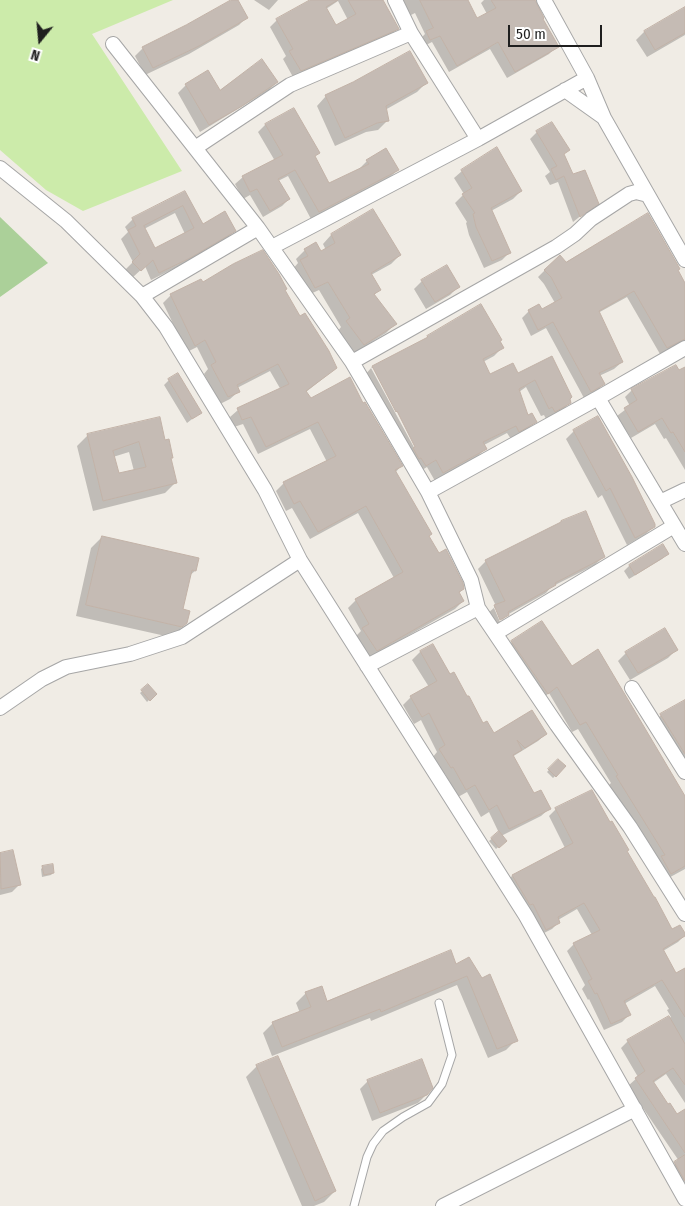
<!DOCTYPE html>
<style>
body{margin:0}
#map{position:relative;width:685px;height:1206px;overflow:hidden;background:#f0ece5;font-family:"Fira Sans Condensed",sans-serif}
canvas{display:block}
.north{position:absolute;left:15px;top:15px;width:50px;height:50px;-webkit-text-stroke:4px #fff;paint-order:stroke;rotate:197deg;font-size:14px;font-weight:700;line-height:20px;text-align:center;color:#1f1f1f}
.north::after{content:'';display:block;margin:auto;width:18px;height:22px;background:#1f1f1f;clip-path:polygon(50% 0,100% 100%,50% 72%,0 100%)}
.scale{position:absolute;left:508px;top:25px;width:94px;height:22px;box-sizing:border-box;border:2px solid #1f1f1f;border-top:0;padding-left:6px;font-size:15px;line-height:18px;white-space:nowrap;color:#1f1f1f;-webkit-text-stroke:4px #fff;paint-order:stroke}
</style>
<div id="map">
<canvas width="685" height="1206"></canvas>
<div class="north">N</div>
<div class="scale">50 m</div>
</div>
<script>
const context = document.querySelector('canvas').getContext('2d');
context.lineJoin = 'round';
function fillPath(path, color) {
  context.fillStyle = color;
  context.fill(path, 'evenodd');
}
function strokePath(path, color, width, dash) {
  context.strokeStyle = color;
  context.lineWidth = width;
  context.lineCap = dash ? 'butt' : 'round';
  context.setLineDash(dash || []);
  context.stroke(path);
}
fillPath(new Path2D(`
 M0 0H173L92 34 182 171 83 211 46 190 0 150Z`), '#ccebaa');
fillPath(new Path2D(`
 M0 217 48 263 0 297Z`), '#abd099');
fillPath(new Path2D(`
 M233 0H237L247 17 239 25 189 54 145 75 135 56 143 48 187 26Z
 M254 0H278L269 10Z
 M313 0H381L398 28 390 36 293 77 283 59 286 56 270 27 277 20ZM338 1 348 20 335 26 326 9Z
 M402 0H467L476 20 487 14 481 3 484 0H533L541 19 557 46 549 54 507 78 490 49 449 72 432 42 422 47 419 40 425 34 415 13 411 15Z
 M684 9 685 35 647 57 636 40 644 32Z
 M277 82 269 90 200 132 178 93 186 85 219 91Z
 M426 83 417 92 385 110 387 121 378 130 366 132 335 146 317 106 326 96Z
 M293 109 314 157 329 184 361 169 360 168 367 161 398 170 390 177 311 219 288 176 278 181 289 199 282 206 263 217 250 195 243 199 235 184 243 177 275 161 258 132 265 125Z
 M552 123 563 155 573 176 597 203 573 222 558 182 550 185 545 176 550 172 530 139 537 132Z
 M462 171 521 191 513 199 491 211 510 252 502 260 484 268 469 235 466 223 467 222 455 203 464 194 454 178Z
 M185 193 202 226 235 230 227 238 181 265 151 280 145 266 132 278 125 270 133 262 121 239 128 232 125 227 133 219ZM175 213 185 234 154 249 144 229Z
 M372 211 400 255 391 264 371 275 380 290 374 295 395 324 386 333 354 353 338 331 341 327 319 290 306 296 292 270 298 263 296 259 305 250 321 253 326 250 323 244 331 235Z
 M566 264 676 271 685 285V344L680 347H673L660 354 627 297 598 313 622 362 614 369 599 376 604 383 597 391 584 398 546 328 531 336 522 318 529 311 538 306 541 311 555 303 544 284 538 277 545 270Z
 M201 280 202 283 284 290 300 318 336 368 306 392 310 399 362 405 401 466 395 473 428 537 463 589 458 594 463 601 455 609 369 658 355 637 361 631 348 608 356 600 394 578 358 513 310 539 292 508 286 511 276 491 284 483 327 462 310 429 258 454 243 424 234 427 230 417 238 410 281 390 270 371 237 388 238 392 230 399 220 404 204 374 208 369 197 347 187 352 163 303 171 295Z
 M422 281 458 287 450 295 426 309 414 289Z
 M425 340 499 342 502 348 494 356 483 362 490 375 518 374 551 358 570 402 562 411 546 419 544 415 541 416 526 387 519 392 528 417 535 422 527 430 511 439 507 433 484 445 486 448 477 457 435 481 427 467 417 473 364 376 372 367ZM371 368H374L419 452 417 453Z
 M685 369V470L666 438 664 439 655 424 631 438 617 416 630 406 625 397 632 390Z
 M169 380 200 413 187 423 164 385Z
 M574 431 654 526 646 534 627 545 602 495 598 498 566 439Z
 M88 435 164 441 172 457 170 459 176 482 165 493 93 511 77 446ZM129 452 134 471 118 475 113 457Z
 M102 537 195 571 189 576 182 610 186 623 175 634 170 637 76 616 91 548Z
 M663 546 667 554 662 559 629 579 624 571 629 566Z
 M603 557 595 565 551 587 546 593 507 615 502 620 497 608H494L500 622 492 627 487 614 496 606 478 569 486 561Z
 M512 642 572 667 685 799V869L663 881 657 862 609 785 611 783 578 729 572 732 549 693 540 701 504 650Z
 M432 646 483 725 494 735 546 734 538 741 512 757 534 795 549 809 541 816 501 836 505 841 496 849 489 841 499 833 489 812 481 817 467 792 458 797 445 774 443 775 432 758 437 752 421 720 414 724 403 705 411 697 429 687 412 660 420 652Z
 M676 650 668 658 630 680 618 661 626 653Z
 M148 686 155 694 147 702 140 693Z
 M685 701V774L654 723 661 715Z
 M558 760 565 766 553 778 547 772Z
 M556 809 626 852 672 931 685 935 678 942 663 951 675 975 685 969V1103L666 1074 653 1083 667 1105 677 1116 685 1110V1200L668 1170 679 1161 628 1086 638 1077 621 1048 628 1041 671 1017 667 1010 669 1009 655 986 624 1004 629 1015 622 1022 604 1030 589 999 588 1000 582 989 585 985 567 951 574 944 592 935 577 909 558 920 559 922 552 929 538 936 505 883 512 876 565 848 549 816Z
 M12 852 20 884 12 892 0 895V854Z
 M43 867 53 873 51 875 42 877 41 869Z
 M468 959 516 1040 506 1050 488 1058 457 985 371 1021 370 1018 272 1056 263 1033 273 1023 300 1013 296 1003 306 993 326 1003 456 966Z
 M257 1066 335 1191 324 1202 314 1206H302L246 1077Z
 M368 1081 426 1095 418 1103 372 1121 360 1089Z`), '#0003');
const building = new Path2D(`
 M231 0H238L248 18 199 46 153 68 142 47 186 25Z
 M310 0H338L326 7 336 25 356 14 348 0H383L399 29 301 71 289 51 293 49 276 19Z
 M420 0H468L477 18 496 8 491 0H535L544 18 543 19 559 47 515 72 498 42 457 66 440 36 430 40 426 31 433 28Z
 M685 7V33L655 50 644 31Z
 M410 51 428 83 386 106 389 121 377 123 345 138 325 95 353 82Z
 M262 59 278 82 242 106 209 125 185 84 208 70 220 90Z
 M294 108 320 153 315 156 329 183 369 164 366 160 386 148 399 170 319 212 295 170 278 179 290 199 270 211 257 189 250 192 242 176 283 155 265 124Z
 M552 122 570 150 564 154 573 174 585 170 599 204 580 217 564 176 556 180 551 169 557 166 536 131Z
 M497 147 522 191 491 208 511 253 492 261 476 227 473 214 475 213 462 194 472 188 461 170Z
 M185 191 203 224 225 211 236 231 190 258 159 273 153 260 141 271 132 262 140 254 128 230 136 226 132 218ZM183 206 194 228 155 248 144 226Z
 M373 209 401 255 371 273 381 290 374 294 397 324 364 345 346 321 350 318 328 282 315 288 300 260 308 256 304 249 316 242 321 251 335 243 331 234Z
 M648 213 680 269 678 270 685 283V339L667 348 634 291 599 311 623 362 599 373 605 384 591 392 553 322 538 330 528 310 539 304 542 309 562 298 551 277 544 270 560 255 566 262Z
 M263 250 279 274 287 289 285 290 300 316 305 313 329 351 337 368 306 391 311 398 350 377 363 403 365 402 403 466 395 470 432 534 429 536 439 553 446 549 463 583 464 589 459 592 464 601 377 651 362 628 369 624 355 599 403 572 366 506 318 532 300 501 294 504 283 482 336 456 318 422 266 447 251 417 242 420 237 408 289 384 278 364 237 385 240 392 228 397 211 365 216 362 205 340 195 346 170 294 201 279 203 282 233 264Z
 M447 265 460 287 435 302 421 280Z
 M481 304 502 340 500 341 504 348 483 359 490 374 513 363 518 373 552 356 572 397 570 399 571 403 555 412 552 407 549 409 535 380 519 389 528 415 532 413 537 422 519 432 516 426 483 442 487 449 443 473 436 460 426 466 421 458 419 459 413 448 415 447 397 411 396 412 372 366 428 337 427 336Z
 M676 365 679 370 685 367V452L673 432 671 433 662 418 638 432 624 408 637 400 631 389Z
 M178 373 202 413 192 419 168 379Z
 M598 416 632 477 655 524V527L635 538 610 488 606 491 573 430Z
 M160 417 165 440 169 439 173 458H171L177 483 103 501 87 434ZM139 442 146 467 119 473 113 451Z
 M586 511 605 557 555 583 556 585 508 612 509 615 500 620 494 605 505 601 485 560 561 522V521Z
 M102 536 199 558 196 571 192 570 183 609 190 611 187 623 182 627 86 605Z
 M663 544 669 554 635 575 629 565Z
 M542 621 572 666 598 649 685 796V866L671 874 661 856 665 855 616 776 618 775 586 722 580 725 557 687 548 694 511 641Z
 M665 628 678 650 638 673 625 652Z
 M433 644 450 674 454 672 467 696H469L483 723 487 721 494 733 532 710 547 734 525 748 517 740 522 750 513 755 534 793 541 790 551 809 509 829 497 805 489 810 475 785 466 790 453 767 451 768 439 749 445 745 429 713 422 717 410 696 437 681 420 651Z
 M148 684 157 694 150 701 141 690Z
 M685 700V754L660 714Z
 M558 759 566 766 556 777 548 769Z
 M592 790 610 822 612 821 629 850 627 851 654 897H655L672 929 680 925 685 933V936L663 949 676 973 685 968V1017L662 980 624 1001 631 1015 611 1024 597 993 595 994 588 981 592 979 573 943 600 930 584 903 558 917 560 923 546 930 533 904 530 905 512 875 573 843 555 808Z
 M499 831 507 841 499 848 491 838Z
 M13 850 21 885 1 889 0 853Z
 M53 864 54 873 44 875 42 866Z
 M451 950 456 964 469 957 482 978 490 974 518 1041 497 1049 467 976 381 1012 380 1009 282 1047 272 1022 311 1007 305 992 322 986 327 1001Z
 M669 1016 685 1044V1085L673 1068 653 1081 668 1104 670 1103 677 1114 685 1109V1153L635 1078 645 1071 627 1040Z
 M278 1056 336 1191 315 1201 256 1065Z
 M422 1059 433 1088 427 1095 380 1113 367 1080Z
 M685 1155V1181L674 1162Z`);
fillPath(building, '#c5bbb4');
strokePath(building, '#c2b2a7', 1);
const lane = new Path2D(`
 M354 1206 367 1157 373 1144 383 1131 403 1117 428 1103 442 1084 452 1055 439 1003`);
const street = new Path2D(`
 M395 0 411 33 478 139
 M544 0 587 78 604 118 685 260
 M113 44 258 228 352 362 428 492 471 580 478 608 557 725 630 827 685 914
 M565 90 603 117
 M195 148 290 85 411 33
 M0 168 66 221 142 296 166 327 265 490 300 560 526 916 685 1199
 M272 247 478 139 587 78
 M142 296 258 228
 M352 362 556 247 575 234 591 219 629 194 636 192 648 195
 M598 398 685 544
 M428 492 598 398 685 348
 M660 502 685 490
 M496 633 674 526
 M367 666 478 608
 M632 688 685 772
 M0 708 42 679 66 667 130 654 182 637 300 560
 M443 1206 635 1109`);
strokePath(lane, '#a6a6a6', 9);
strokePath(street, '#a6a6a6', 16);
strokePath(lane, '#fff', 7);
strokePath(street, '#fff', 14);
</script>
